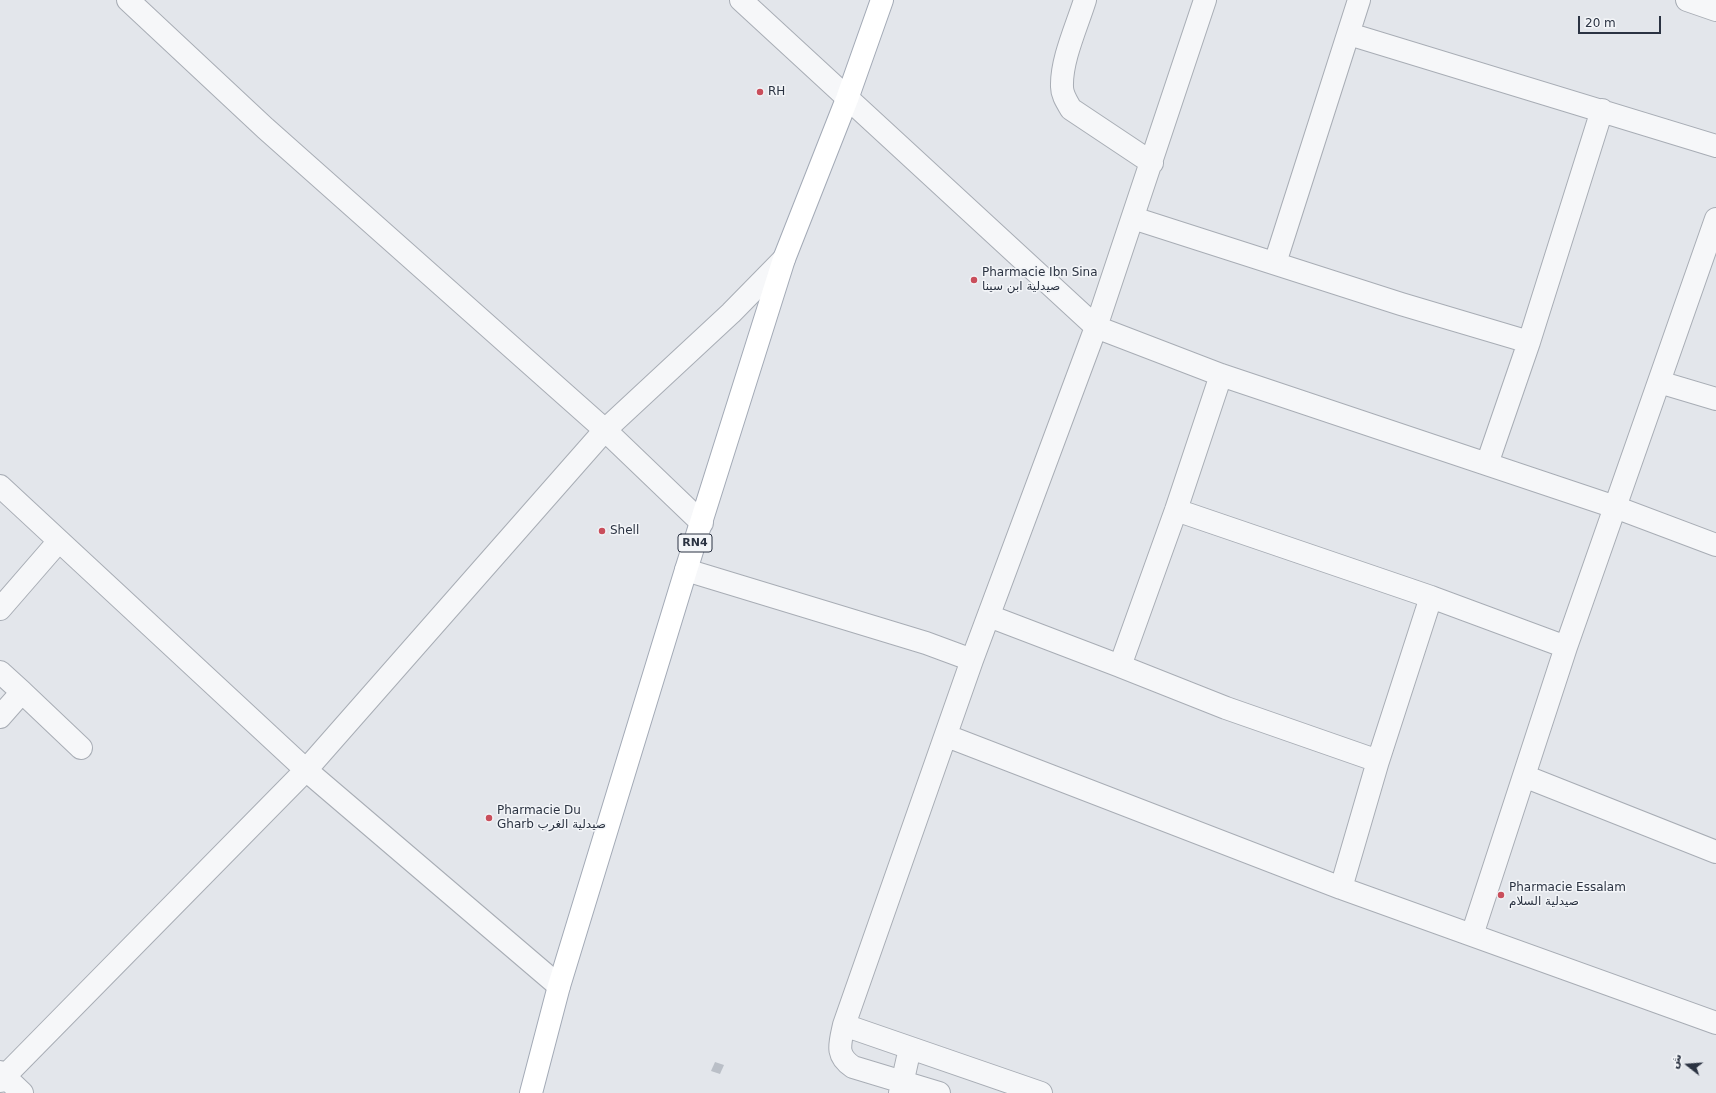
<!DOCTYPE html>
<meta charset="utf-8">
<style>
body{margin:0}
#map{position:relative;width:1716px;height:1093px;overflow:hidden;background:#e3e6eb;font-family:"DejaVu Sans",Cairo,sans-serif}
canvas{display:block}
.north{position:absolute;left:1668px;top:1045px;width:40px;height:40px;-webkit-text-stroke:3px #f3f5f8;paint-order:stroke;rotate:287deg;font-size:11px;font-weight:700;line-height:16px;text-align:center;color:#2b3342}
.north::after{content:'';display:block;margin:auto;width:14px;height:18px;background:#2b3342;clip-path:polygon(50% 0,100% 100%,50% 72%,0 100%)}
.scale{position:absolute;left:1578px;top:16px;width:83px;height:18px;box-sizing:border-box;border:2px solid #2b3342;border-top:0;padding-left:5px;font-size:12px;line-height:14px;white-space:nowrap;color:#2b3342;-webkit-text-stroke:3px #f3f5f8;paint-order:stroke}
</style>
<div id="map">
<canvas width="1716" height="1093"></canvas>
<div class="north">ش</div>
<div class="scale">20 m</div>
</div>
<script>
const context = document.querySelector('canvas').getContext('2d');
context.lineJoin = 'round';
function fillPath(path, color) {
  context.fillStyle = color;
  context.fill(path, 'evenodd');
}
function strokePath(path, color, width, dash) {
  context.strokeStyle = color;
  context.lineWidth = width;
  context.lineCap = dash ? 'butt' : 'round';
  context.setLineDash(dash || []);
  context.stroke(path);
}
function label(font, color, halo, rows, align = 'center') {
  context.font = font + ' "DejaVu Sans",Cairo,sans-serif';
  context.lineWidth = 3;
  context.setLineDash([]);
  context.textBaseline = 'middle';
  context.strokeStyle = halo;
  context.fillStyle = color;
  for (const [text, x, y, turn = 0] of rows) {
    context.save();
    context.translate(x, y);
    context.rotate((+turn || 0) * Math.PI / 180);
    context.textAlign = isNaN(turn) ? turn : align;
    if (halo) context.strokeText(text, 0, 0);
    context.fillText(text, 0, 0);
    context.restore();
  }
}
fillPath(new Path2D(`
 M715 1062 724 1065 720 1074 711 1071Z`), '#babfc7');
const minor = new Path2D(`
 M128 0 265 128 605 430 702 523
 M741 0 1096 327 1221 375 1615 507 1716 545
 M1085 0C1077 26 1061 60 1062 87 1062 95 1067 102 1071 109L1152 163
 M1687 0 1716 10
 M1349 34 1716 146
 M1133 218 1401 304 1529 342
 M1275 263 1359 0
 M1659 382 1716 399
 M1487 464 1529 342 1602 110
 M0 486 306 770 559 986
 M1176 510 1431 597 1566 647
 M686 570 926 643 972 660
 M0 609 59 541
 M989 616 1120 666 1176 510 1221 375
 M1120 666 1226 708 1378 761
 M0 672 22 692 0 717
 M22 692 81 748
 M947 736 1341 888 1716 1023
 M1524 776 1716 852
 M1341 888 1378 761 1431 597
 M1472 935 1566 647 1716 219
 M844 1025 1041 1093
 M0 1072 22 1093
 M0 1081 306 770 605 430 731 313 784 259
 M900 1093 910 1048
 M939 1093 853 1067C835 1055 840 1044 844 1025L972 660 1096 327 1205 0`);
const major = new Path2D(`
 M531 1093 559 986 686 570 784 259 847 99 882 0`);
strokePath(minor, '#a8adb5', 24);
strokePath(major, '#a3aab6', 24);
strokePath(minor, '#f6f7f9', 22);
strokePath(major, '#fff', 22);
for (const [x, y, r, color] of [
 [760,92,4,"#c94e5b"],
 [974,280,4,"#c94e5b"],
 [602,531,4,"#c94e5b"],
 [489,818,4,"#c94e5b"],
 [1501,895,4,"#c94e5b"]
]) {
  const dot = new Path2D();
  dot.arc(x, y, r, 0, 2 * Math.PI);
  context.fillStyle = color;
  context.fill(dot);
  strokePath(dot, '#f3f5f8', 1.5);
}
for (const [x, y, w] of [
 [695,543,34]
]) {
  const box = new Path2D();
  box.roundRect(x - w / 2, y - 9, w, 18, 3);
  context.fillStyle = '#f3f5f8';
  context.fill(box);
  strokePath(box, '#2b3342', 1);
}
label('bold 11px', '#2b3342', null, [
 ["RN4",695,543]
]);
label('12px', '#2b3342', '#f3f5f8', [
 ["RH",768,92],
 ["Pharmacie Ibn Sina",982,273],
 ["صيدلية ابن سينا",982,287],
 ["Shell",610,531],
 ["Pharmacie Du",497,811],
 ["Gharb صيدلية الغرب",497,825],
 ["Pharmacie Essalam",1509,888],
 ["صيدلية السلام",1509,902]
], 'left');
</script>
